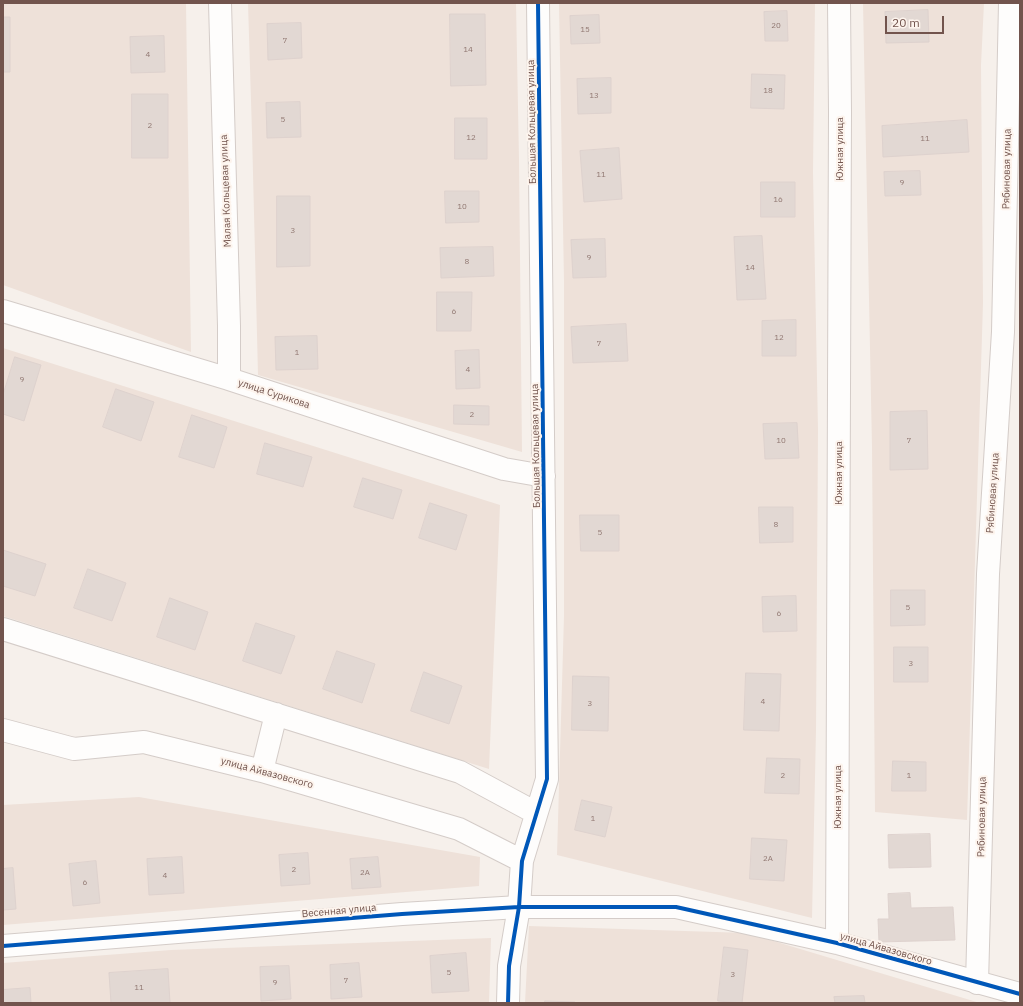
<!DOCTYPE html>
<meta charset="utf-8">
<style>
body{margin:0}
#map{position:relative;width:1023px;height:1006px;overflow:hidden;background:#f6f0eb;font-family:"IBM Plex Sans",sans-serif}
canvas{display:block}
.frame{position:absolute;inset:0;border:4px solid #72544d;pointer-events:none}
.scale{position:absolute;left:885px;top:16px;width:59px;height:18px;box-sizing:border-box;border:2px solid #72544d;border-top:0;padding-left:5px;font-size:12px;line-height:14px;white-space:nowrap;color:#72544d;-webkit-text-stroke:3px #fdf4ed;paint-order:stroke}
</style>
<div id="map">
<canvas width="1023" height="1006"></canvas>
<div class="frame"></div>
<div class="scale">20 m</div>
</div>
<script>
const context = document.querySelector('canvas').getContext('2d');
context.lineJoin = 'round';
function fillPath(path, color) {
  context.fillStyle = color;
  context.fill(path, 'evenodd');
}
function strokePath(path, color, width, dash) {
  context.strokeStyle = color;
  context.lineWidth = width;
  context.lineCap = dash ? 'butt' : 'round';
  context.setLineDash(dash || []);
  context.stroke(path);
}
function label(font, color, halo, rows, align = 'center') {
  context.font = font + ' "IBM Plex Sans",sans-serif';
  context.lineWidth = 4;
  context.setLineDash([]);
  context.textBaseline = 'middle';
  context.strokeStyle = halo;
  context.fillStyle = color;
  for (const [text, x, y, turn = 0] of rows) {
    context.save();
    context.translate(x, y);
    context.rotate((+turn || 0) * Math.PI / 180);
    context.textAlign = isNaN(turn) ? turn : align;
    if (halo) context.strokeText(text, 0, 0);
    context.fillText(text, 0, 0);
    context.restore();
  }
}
fillPath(new Path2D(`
 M3 3H186L191 352 3 285Z
 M248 3H516L519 160 522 452 258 375 252 133Z
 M559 3H815L813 172 818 430 816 730 812 918 557 855 564 616V281Z
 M863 3H984L981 65 983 303 967 820 875 812 872 447Z
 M3 348 500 505 489 769 3 616Z
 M139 797 480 857 479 886 3 925V805Z
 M529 926 747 933 980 1003H525Z
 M491 938 489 1003H3V963L171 950Z`), '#eee1d9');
const building = new Path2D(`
 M928 10 929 42 886 43 885 12Z
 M787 11 788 41H765L764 12Z
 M450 14H485L486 85 451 86Z
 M599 15 600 43 571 44 570 16Z
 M3 17H10V72H3Z
 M301 23 302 58 268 60 267 24Z
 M164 36 165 72 131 73 130 37Z
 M752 74 785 75 784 109 751 108Z
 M611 78V113L578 114 577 79Z
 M132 94H168V158H132Z
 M300 102 301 137 267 138 266 103Z
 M455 118H487V159H455Z
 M967 120 969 152 883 157 882 126Z
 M619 148 622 199 584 202 580 151Z
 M920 171 921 195 885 196 884 172Z
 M761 182H795V217H761Z
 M445 191H479V222L446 223Z
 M277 196H310V266L277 267Z
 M762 236 766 299 737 300 734 237Z
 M605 239 606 277 573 278 571 240Z
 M493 247 494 276 441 278 440 248Z
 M437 292H472L471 331H437Z
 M796 320V356H762V321Z
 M626 324 628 361 573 363 571 327Z
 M317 336 318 369 276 370 275 337Z
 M479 350 480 388 456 389 455 351Z
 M15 357 41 365 24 421 3 414V395Z
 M116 389 154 402 141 441 103 427Z
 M454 405 489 406V425L454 424Z
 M927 411 928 469 890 470V412Z
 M192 415 227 427 214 468 179 457Z
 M797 423 799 458 765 459 763 424Z
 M265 443 312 457 303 487 257 474Z
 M363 478 402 490 393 519 354 507Z
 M430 503 467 515 456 550 419 538Z
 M759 507H793V542L760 543Z
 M580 515H619V551H581Z
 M3 550 46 564 35 596 3 586Z
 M88 569 126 583 112 621 74 608Z
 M891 590H925V625L891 626Z
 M796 596 797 631 763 632 762 597Z
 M170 598 208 612 195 650 157 637Z
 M256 623 295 636 281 674 243 661Z
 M894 647H928V682H894Z
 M337 651 375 664 362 703 323 689Z
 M424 672 462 686 449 724 411 711Z
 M746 673 781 674 779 731 744 730Z
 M573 676 609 677 608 731 572 730Z
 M767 758 800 759 799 794 765 793Z
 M893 761 926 762V791H892Z
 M582 800 612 807 605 837 575 830Z
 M930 834 931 867 889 868 888 835Z
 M752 838 787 840 784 881 750 879Z
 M308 853 310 884 281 886 279 855Z
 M182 857 184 893 149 895 147 859Z
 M378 857 381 887 352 889 350 859Z
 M96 861 100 903 73 906 69 864Z
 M13 868 16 909 3 910V869Z
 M910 893 911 908 953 907 955 940 879 942 878 919H889L888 894Z
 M724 947 748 950 742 1003 718 1001Z
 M466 953 469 991 432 993 430 956Z
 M359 963 362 997 331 999 330 965Z
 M289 966 291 999 261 1001 260 967Z
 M168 969 170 1003H111L109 973Z
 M30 988 31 1003H3V990Z
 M864 996 865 1003H835L834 997Z
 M545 1001 575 1002V1003H545Z`);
fillPath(building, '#e2d8d3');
strokePath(building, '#ded2ce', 1);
const minor = new Path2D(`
 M220 3 229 326V379
 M3 311 229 379 504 469 544 476
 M3 629 460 772 536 813
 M3 730 74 749 144 742 262 771 459 829 522 861
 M262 771 276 714
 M977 983 988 574 1003 332 1010 3
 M508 1003 509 966 519 907 522 861 547 779 538 3`);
const tertiary = new Path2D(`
 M837 943 840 112 839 3
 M3 946 402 914 519 907H676L837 943 1020 994`);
strokePath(minor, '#d4ccc8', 24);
strokePath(tertiary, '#d4ccc8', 24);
strokePath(minor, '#fefdfc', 22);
strokePath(tertiary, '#fefdfc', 22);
strokePath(new Path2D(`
 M3 946 402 914 519 907H676L837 943 1020 994
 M508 1003 509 966 519 907 522 861 547 779 538 3`), '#0057b8', 4);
label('8px', '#907771', null, [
 ["20",776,26],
 ["15",585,30],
 ["7",285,41],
 ["14",468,50],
 ["4",148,55],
 ["18",768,91],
 ["13",594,96],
 ["5",283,120],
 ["2",150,126],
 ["12",471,138],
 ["11",925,139],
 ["11",601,175],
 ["9",902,183],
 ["16",778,200],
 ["10",462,207],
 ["3",293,231],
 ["9",589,258],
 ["8",467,262],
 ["14",750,268],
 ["6",454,312],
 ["12",779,338],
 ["7",599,344],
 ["1",297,353],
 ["4",468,370],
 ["9",22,380],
 ["2",472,415],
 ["10",781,441],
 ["7",909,441],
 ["8",776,525],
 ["5",600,533],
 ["5",908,608],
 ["6",779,614],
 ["3",911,664],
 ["4",763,702],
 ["3",590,704],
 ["2",783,776],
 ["1",909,776],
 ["1",593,819],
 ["2А",768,859],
 ["2",294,870],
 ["2А",365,873],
 ["4",165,876],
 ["6",85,883],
 ["5",449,973],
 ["3",733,975],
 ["7",346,981],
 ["9",275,983],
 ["11",139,988]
]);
label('10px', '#72544d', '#fdf4ed', [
 ["Большая Кольцевая улица",532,122,-91],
 ["Южная улица",840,149,-90],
 ["Рябиновая улица",1007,169,-89],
 ["Малая Кольцевая улица",226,191,-92],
 ["улица Сурикова",274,394,18],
 ["Большая Кольцевая улица",536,446,-91],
 ["Южная улица",839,473,-90],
 ["Рябиновая улица",993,493,-86],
 ["улица Айвазовского",267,773,15],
 ["Южная улица",838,797,-90],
 ["Рябиновая улица",982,817,-89],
 ["Весенная улица",339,911,-5],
 ["улица Айвазовского",886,949,16]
]);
</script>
